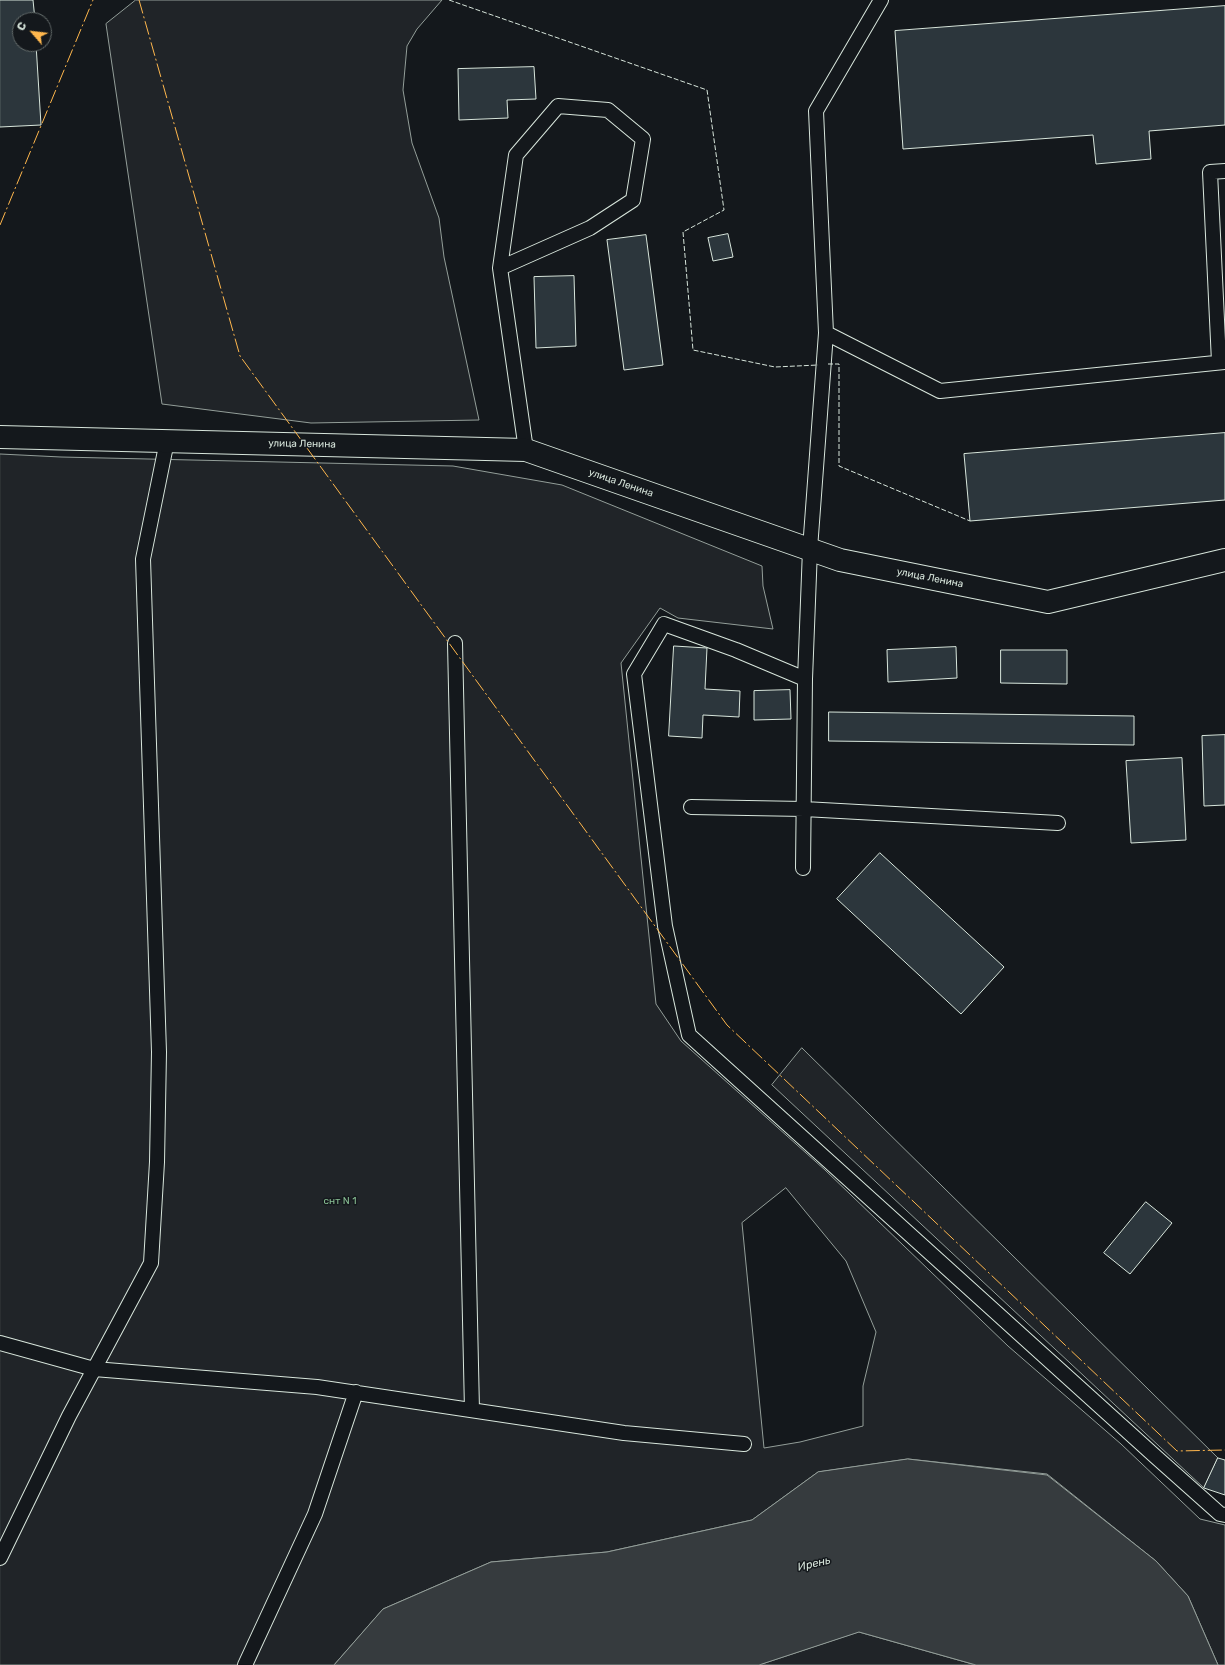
<!DOCTYPE html>
<meta charset="utf-8">
<style>
body{margin:0}
#map{position:relative;width:1225px;height:1665px;overflow:hidden;background:#14181c;font-family:Rubik,sans-serif}
canvas{display:block}
.north{position:absolute;left:12px;top:12px;width:40px;height:40px;box-sizing:border-box;background:#14181c;border:1px solid #626a69;border-radius:50%;rotate:298deg;font-size:11px;font-weight:700;line-height:16px;text-align:center;color:#d8e6dc}
.north::after{content:'';display:block;margin:auto;width:14px;height:18px;background:#ffb74d;clip-path:polygon(50% 0,100% 100%,50% 72%,0 100%)}
</style>
<div id="map">
<canvas width="1225" height="1665"></canvas>
<div class="north">С</div>
</div>
<script>
const context = document.querySelector('canvas').getContext('2d');
context.lineJoin = 'round';
function fillPath(path, color) {
  context.fillStyle = color;
  context.fill(path, 'evenodd');
}
function strokePath(path, color, width, dash) {
  context.strokeStyle = color;
  context.lineWidth = width;
  context.lineCap = dash ? 'butt' : 'round';
  context.setLineDash(dash || []);
  context.stroke(path);
}
function label(font, color, halo, rows, align = 'center') {
  context.font = font + ' Rubik,sans-serif';
  context.lineWidth = 3;
  context.setLineDash([]);
  context.textBaseline = 'middle';
  context.strokeStyle = halo;
  context.fillStyle = color;
  for (const [text, x, y, turn = 0] of rows) {
    context.save();
    context.translate(x, y);
    context.rotate((+turn || 0) * Math.PI / 180);
    context.textAlign = isNaN(turn) ? turn : align;
    if (halo) context.strokeText(text, 0, 0);
    context.fillText(text, 0, 0);
    context.restore();
  }
}
const green = new Path2D(`
 M136 0H442L417 29 407 46 403 90 412 143 439 218 444 257 479 420 311 423 162 404 106 24Z
 M0 454 61 457 453 466 562 485 762 566 763 586 773 629 678 618 660 608 621 663 656 1004 681 1041 825 1170 1008 1346 1121 1444 1200 1519 1225 1525V1665H1218L1188 1596 1156 1561 1047 1474 908 1459 818 1472 752 1520 607 1552 491 1562 383 1609 334 1665H0ZM786 1188 846 1261 876 1332 863 1386V1426L800 1442 764 1448 742 1223Z
 M802 1048 1218 1458 1204 1488 772 1085Z
 M859 1632 976 1665H759Z`);
fillPath(green, '#202428');
strokePath(green, '#939e99', 1);
const water = new Path2D(`
 M908 1459 1047 1475 1156 1561 1188 1596 1218 1665H976L859 1632 759 1665H334L383 1609 491 1562 607 1552 752 1520 818 1472Z`);
fillPath(water, '#363b3e');
strokePath(water, '#939e99', 1);
const building = new Path2D(`
 M0 0H33L35 20H20V44H36L41 125 0 127Z
 M1225 6V125L1149 131 1151 159 1096 164 1093 135 903 149 895 31Z
 M534 67 536 99 507 100 508 118 459 120 458 69Z
 M728 234 733 257 713 261 708 238Z
 M646 235 663 365 624 370 607 240Z
 M574 276 576 346 536 348 534 277Z
 M1225 433V500L970 521 964 454Z
 M674 646 707 648 705 689 740 691 739 717 703 715 702 738 669 736Z
 M956 647 957 678 888 682 887 650Z
 M1001 650H1067V684L1001 683Z
 M790 690 791 719 754 720V691Z
 M829 712 1134 716V745L829 741Z
 M1225 735V805L1204 806 1202 736Z
 M1182 758 1186 840 1131 843 1126 761Z
 M880 853 1004 967 961 1014 837 899Z
 M1146 1202 1172 1223 1130 1274 1104 1253Z
 M1218 1458 1225 1460V1495L1204 1488Z`);
fillPath(building, '#2c363c');
strokePath(building, '#d8e6dc', 1);
const service = new Path2D(`
 M881 0 816 111 826 333 940 391 1225 362
 M500 268 590 228 633 200 643 139 608 110 558 106 516 155 500 268 526 450
 M826 333 810 549 805 679 736 650 664 624 634 674 665 926 689 1035 1156 1457 1220 1514 1225 1515
 M1219 362 1210 172 1225 171
 M455 643 472 1410
 M691 807 804 809 1058 823
 M803 868 805 679
 M0 1343 94 1369 317 1387 624 1433 744 1444
 M0 1558 69 1416 151 1263 157 1162 159 1052 143 559 167 441
 M245 1665 315 1514 356 1392`);
const tertiary = new Path2D(`
 M0 437 526 450 840 560 1048 602 1225 560`);
strokePath(service, '#d8e6dc', 16);
strokePath(tertiary, '#d8e6dc', 24);
strokePath(service, '#14181c', 14);
strokePath(tertiary, '#14181c', 22);
strokePath(new Path2D(`
 M449 0 707 90 724 210 683 232 693 350 775 367 818 365
 M828 364H839V466L970 521`), '#d8e6dc', 1, [5, 2]);
strokePath(new Path2D(`
 M139 0 240 356 727 1025 1177 1451 1225 1450
 M0 225 93 0`), '#ffb74d', 1, [14, 3, 2, 3]);
label('10px', '#d8e6dc', '#14181c', [
 ["улица Ленина",302,444,1],
 ["улица Ленина",621,483,19],
 ["улица Ленина",930,578,11]
]);
label('10px', '#8ac095', '#14181c', [
 ["снт N 1",340,1201]
]);
label('italic 11px', '#d8e6dc', '#14181c', [
 ["Ирень",814,1564,-13]
]);
</script>
